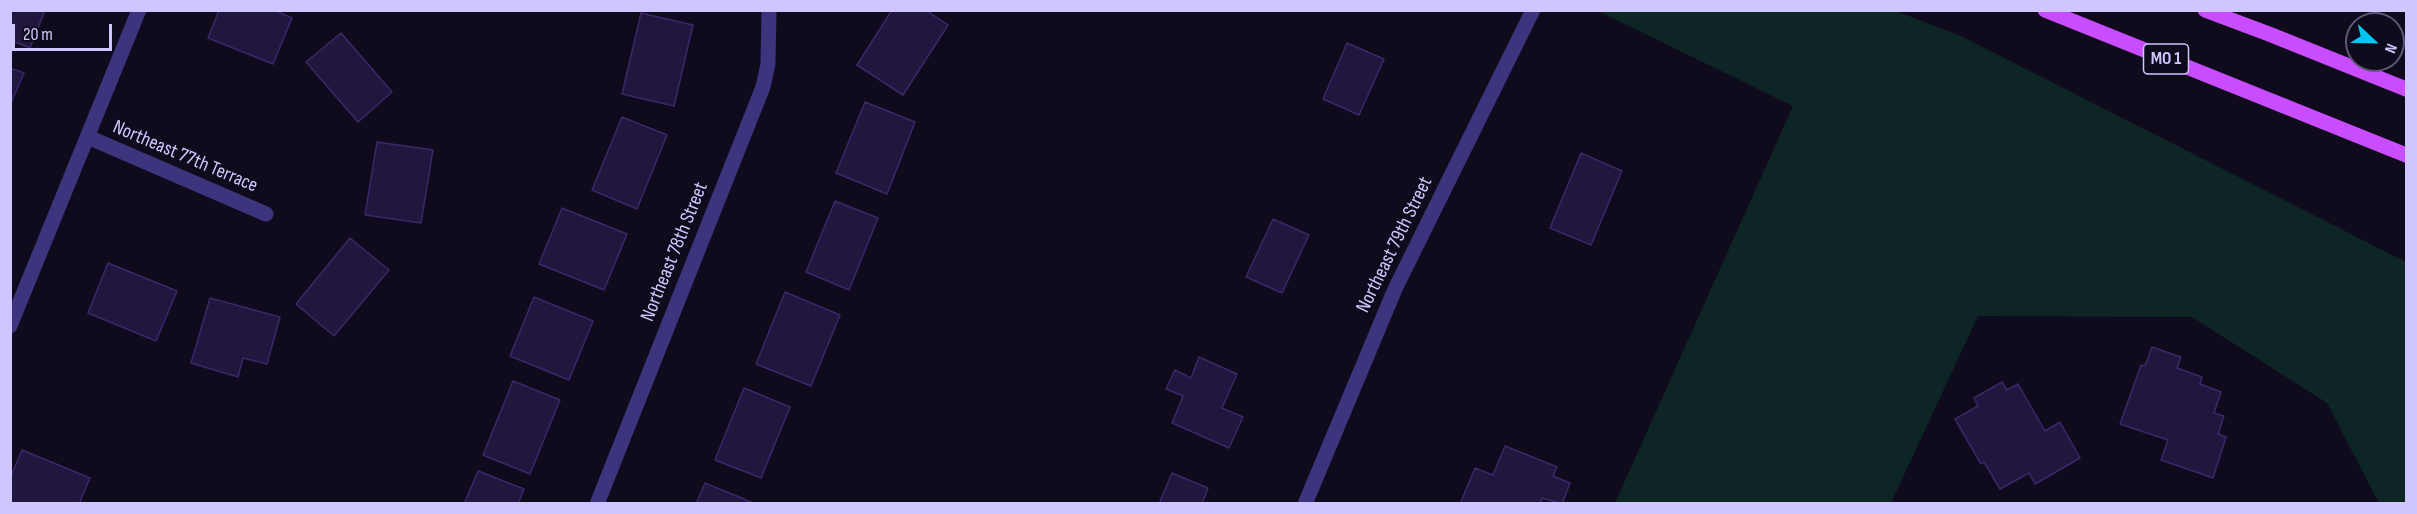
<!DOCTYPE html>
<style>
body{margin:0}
#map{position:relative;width:2417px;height:514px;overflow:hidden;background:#0f0b1c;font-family:"Sofia Sans Condensed",sans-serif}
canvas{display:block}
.frame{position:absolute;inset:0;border:12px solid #d0c6ff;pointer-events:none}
.north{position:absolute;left:2345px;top:12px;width:60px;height:60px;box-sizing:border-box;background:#0f0b1c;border:2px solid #5c5677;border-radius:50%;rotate:112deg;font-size:16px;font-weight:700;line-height:24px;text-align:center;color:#d0c6ff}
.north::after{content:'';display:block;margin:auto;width:21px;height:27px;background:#00c7f1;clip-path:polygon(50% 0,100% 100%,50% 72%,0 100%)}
.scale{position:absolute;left:12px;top:24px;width:100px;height:27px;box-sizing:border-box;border:3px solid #d0c6ff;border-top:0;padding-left:8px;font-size:18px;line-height:21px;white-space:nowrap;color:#d0c6ff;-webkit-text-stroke:4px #0f0b1c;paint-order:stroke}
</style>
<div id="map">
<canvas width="2417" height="514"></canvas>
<div class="frame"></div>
<div class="north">N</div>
<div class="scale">20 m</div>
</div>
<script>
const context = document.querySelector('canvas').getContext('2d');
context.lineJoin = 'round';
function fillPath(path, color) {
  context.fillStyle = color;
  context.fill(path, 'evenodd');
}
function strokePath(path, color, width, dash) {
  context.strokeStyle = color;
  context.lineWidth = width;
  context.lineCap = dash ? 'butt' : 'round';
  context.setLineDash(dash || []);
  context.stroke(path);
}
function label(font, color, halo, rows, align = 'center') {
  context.font = font + ' "Sofia Sans Condensed",sans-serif';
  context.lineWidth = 4.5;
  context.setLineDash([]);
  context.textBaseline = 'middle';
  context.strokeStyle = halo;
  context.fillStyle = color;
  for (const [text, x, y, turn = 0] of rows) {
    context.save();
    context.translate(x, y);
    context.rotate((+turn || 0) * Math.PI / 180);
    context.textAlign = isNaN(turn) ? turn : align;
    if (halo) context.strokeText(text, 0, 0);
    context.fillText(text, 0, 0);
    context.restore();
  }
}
fillPath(new Path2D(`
 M1598 11H1896L1961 36 2406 262V503H2379L2327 403 2192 317 1978 316 1891 503H1615L1793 106Z`), '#0e2526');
const building = new Path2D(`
 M10 10H45L30 48 10 40Z
 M219 10H274L292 18 273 64 208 38Z
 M892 10H926L948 25 903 95 857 65Z
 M641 13 693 25 674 106 622 94Z
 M341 33 392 92 358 122 306 62Z
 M1347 43 1384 59 1359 115 1323 99Z
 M10 68 24 73 10 105Z
 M865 102 915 122 887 194 836 173Z
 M622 117 667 135 637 209 592 190Z
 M377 142 433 150 421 223 365 215Z
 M1581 153 1622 171 1591 245 1550 228Z
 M835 201 878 218 849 290 806 272Z
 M562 208 627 234 604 290 539 264Z
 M1273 219 1309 235 1282 293 1246 277Z
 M350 238 389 270 334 336 296 304Z
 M108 263 177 291 156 341 88 313Z
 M785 292 840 315 811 386 756 364Z
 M534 297 593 321 569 380 510 356Z
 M210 298 280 317 267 364 243 358 238 377 191 363Z
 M2152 347 2181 357 2177 368 2202 377 2200 384 2221 392 2214 413 2224 416 2218 434 2226 437 2213 478 2161 460 2168 440 2120 424 2141 365 2145 366Z
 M1199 357 1237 374 1222 408 1243 417 1229 448 1172 423 1183 396 1166 389 1175 370 1191 378Z
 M513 381 560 400 530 474 483 455Z
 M2002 382 2007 390 2018 384 2045 431 2060 422 2080 458 2035 484 2029 473 2000 489 1984 462 1981 464 1955 419 1978 406 1974 398Z
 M744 388 790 407 761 478 715 460Z
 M1505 446 1557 467 1553 476 1570 483 1562 504 1542 498 1540 504H1460L1475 468 1493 475Z
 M22 450 90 478 79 504H10V478Z
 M478 471 524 489 518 504H464Z
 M1172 473 1208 488 1202 504H1159Z
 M705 483 751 502 750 504H696Z`);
fillPath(building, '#21163e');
strokePath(building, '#3a286a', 1.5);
strokePath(new Path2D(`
 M88 137 266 214
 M10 326 139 10
 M597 504 763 87 768 64 769 10
 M1305 504 1395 289 1533 10`), '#3c347d', 15);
strokePath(new Path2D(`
 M2045 10 2406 155
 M2205 10 2269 34 2406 89`), '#c94dff', 15);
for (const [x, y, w] of [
 [2166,59,45]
]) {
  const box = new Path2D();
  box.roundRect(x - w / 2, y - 15, w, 30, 4.5);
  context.fillStyle = '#0f0b1c';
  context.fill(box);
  strokePath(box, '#d0c6ff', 1.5);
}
label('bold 18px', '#d0c6ff', null, [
 ["MO 1",2166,59]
]);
label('20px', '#d0c6ff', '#0f0b1c', [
 ["Northeast 77th Terrace",185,157,23],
 ["Northeast 79th Street",1395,245,-64],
 ["Northeast 78th Street",675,252,-68]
]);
</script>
